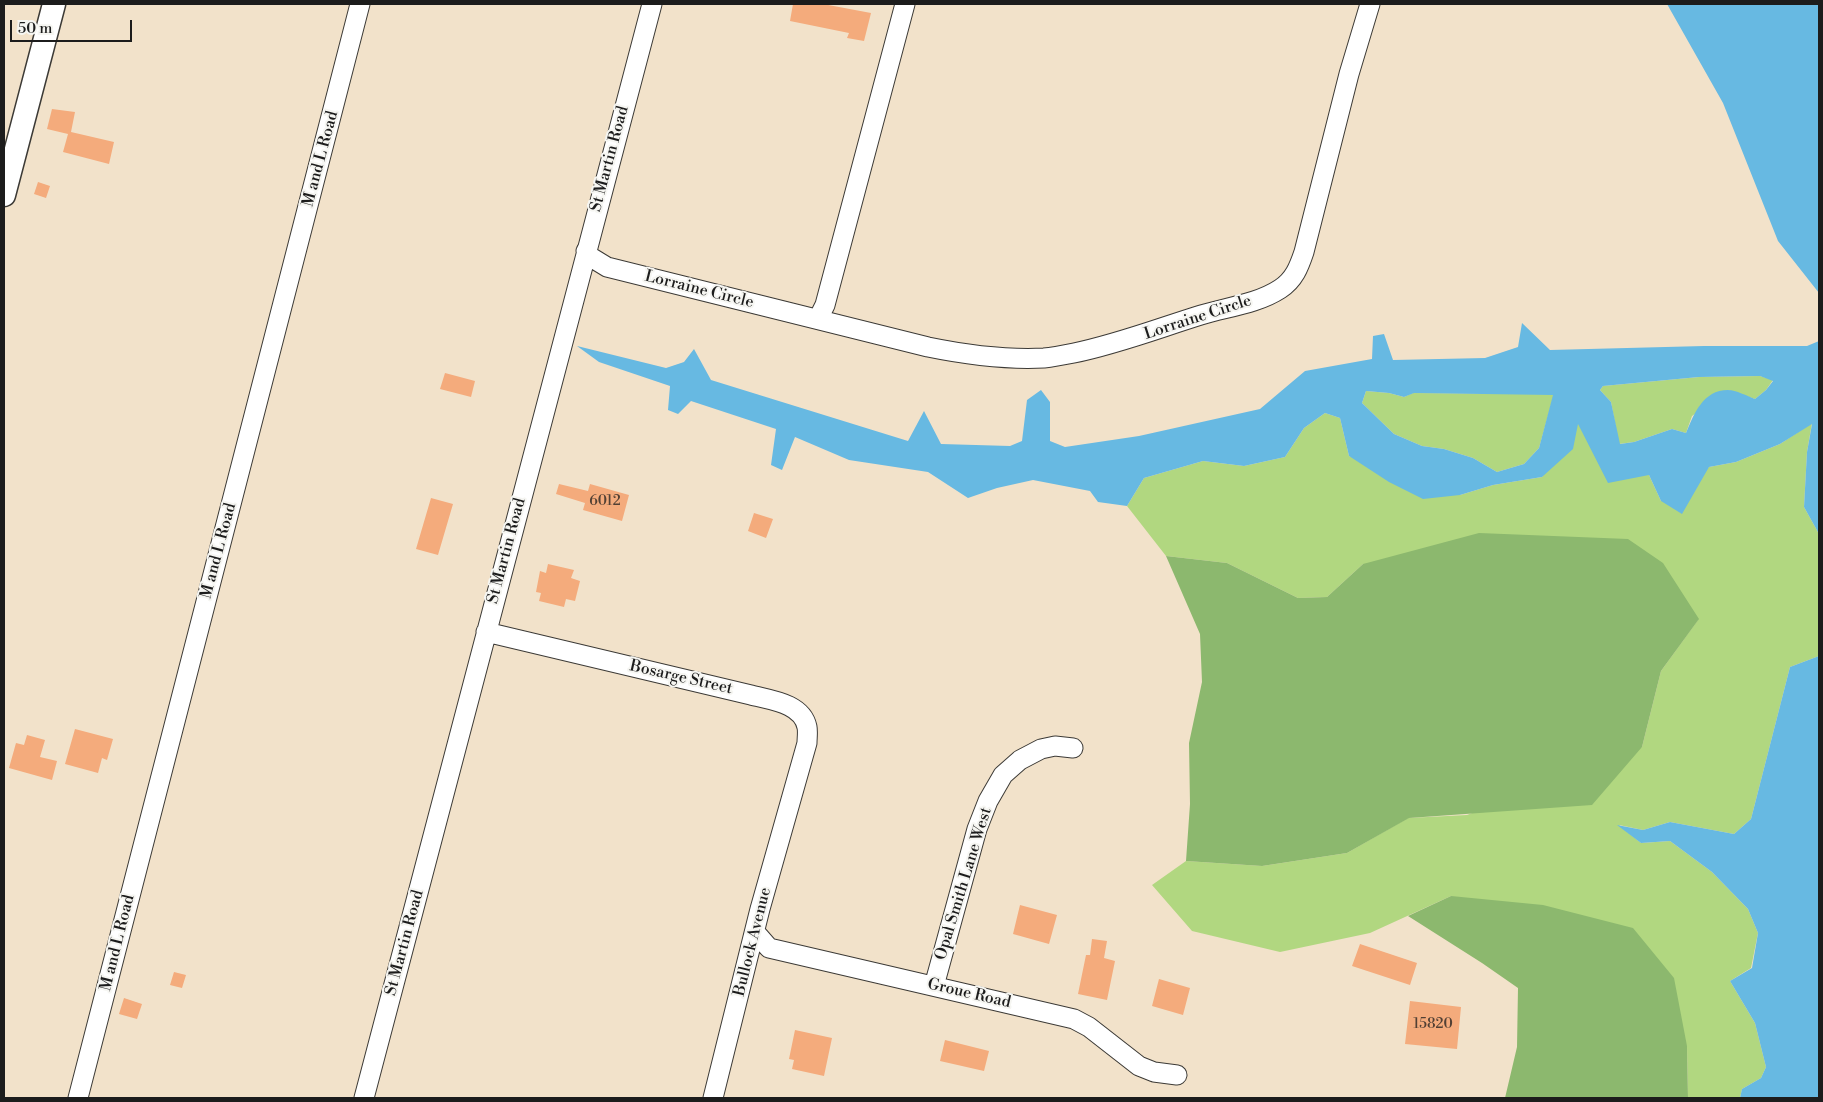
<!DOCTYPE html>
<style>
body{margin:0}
#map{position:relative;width:1823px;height:1102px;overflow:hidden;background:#f2e2ca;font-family:"Libre Bodoni",serif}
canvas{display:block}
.frame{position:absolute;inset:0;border:5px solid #1c1c1c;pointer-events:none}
.scale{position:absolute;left:10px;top:20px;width:122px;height:22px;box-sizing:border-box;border:2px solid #1c1c1c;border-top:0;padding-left:6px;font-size:15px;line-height:18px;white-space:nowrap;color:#1c1c1c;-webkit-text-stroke:4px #f6f6f2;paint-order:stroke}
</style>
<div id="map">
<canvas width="1823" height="1102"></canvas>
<div class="frame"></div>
<div class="scale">50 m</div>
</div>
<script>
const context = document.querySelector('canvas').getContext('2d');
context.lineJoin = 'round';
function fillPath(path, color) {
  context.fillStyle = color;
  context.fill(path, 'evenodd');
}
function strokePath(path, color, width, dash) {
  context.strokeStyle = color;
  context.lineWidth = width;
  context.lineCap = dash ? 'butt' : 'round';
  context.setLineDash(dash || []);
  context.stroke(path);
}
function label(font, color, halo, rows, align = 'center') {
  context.font = font + ' "Libre Bodoni",serif';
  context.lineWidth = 4;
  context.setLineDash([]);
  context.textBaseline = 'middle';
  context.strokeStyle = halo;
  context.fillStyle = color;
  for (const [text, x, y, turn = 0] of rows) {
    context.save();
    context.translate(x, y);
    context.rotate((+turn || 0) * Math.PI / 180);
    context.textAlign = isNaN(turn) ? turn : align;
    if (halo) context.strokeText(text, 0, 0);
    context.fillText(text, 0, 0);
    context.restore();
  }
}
fillPath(new Path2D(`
 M1760 376 1773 380 1766 390 1755 399 1728 390 1692 416 1686 433 1672 429 1634 442 1619 444 1611 402 1600 390 1603 386 1699 377Z
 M1366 391 1389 393 1404 397 1413 393 1554 394 1539 448 1524 464 1497 472 1473 458 1444 449 1422 446 1394 434 1362 403Z
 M1325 413 1340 418 1349 456 1460 495 1493 485 1542 477 1578 423 1649 475 1661 501 1709 467 1736 462 1780 444 1812 423 1807 452 1804 507 1819 534V656L1790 667 1751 819 1734 834 1670 822 1643 830 1619 825 1641 843 1670 841 1712 872 1748 909 1758 933 1751 968 1730 981 1755 1023 1766 1067 1761 1078 1742 1089 1740 1098H1688L1687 1046 1451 896 1370 933 1280 952 1192 931 1152 885 1186 861 1262 866 1347 853 1408 818 1467 815 1642 747 1661 671 1698 620 1363 564 1327 597 1298 598 1227 563 1166 556 1127 506 1144 478 1203 461 1244 466 1285 457 1304 428Z`), '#b1d780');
fillPath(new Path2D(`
 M1479 533 1628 539 1663 563 1699 619 1661 671 1642 747 1592 805 1409 818 1347 853 1262 866 1186 861 1190 804 1189 743 1202 682 1200 634 1166 556 1227 563 1298 598 1327 597 1363 564Z
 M1451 896 1543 905 1633 928 1674 978 1687 1046 1688 1098H1505L1517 1047 1518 988 1482 963 1408 916Z`), '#8cb86e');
fillPath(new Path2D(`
 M1667 4H1819V293L1778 241 1723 103Z
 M1522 323 1550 350 1704 346H1807L1819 341V534L1804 507 1807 452 1812 424 1780 444 1736 462 1709 467 1682 514 1661 501 1649 475 1608 483 1578 424 1573 449 1542 477 1493 485 1460 495 1423 499 1389 482 1349 456 1340 418 1325 413 1304 428 1285 457 1244 466 1203 461 1144 478 1127 506 1098 502 1090 491 1033 480 997 488 968 498 928 472 849 460 795 437 782 470 771 465 776 429 691 401 678 414 668 410 670 386 599 362 577 346 666 368 684 362 694 349 711 380 908 441 924 411 941 444 1010 446 1022 441 1027 400 1041 390 1050 402V441L1065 447 1139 436 1260 409 1305 371 1372 359 1373 336 1384 334 1393 360 1485 358 1518 347ZM1760 376 1773 381 1766 390 1755 399C1747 396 1736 390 1728 390 1703 390 1694 414 1686 433L1672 429 1634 442 1620 444 1611 402 1600 390 1603 386 1699 377ZM1366 391 1389 393 1404 397 1414 393 1553 395 1539 448 1524 464 1497 472 1473 458 1444 449 1422 446 1394 434 1362 403Z
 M1819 656V1098H1740L1742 1089 1761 1078 1766 1067 1755 1023 1730 981 1752 968 1758 933 1748 909 1712 872 1670 841 1641 843 1617 825 1643 830 1670 822 1734 834 1751 819 1790 667Z`), '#67b9e2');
fillPath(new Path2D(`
 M793 4H823L871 13 864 41 847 38 849 33 790 21Z
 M52 109 75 112 71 132 114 142 109 164 63 152 68 134 47 129Z
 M38 182 50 186 46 198 34 194Z
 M445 373 475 381 471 397 440 389Z
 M559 484 588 491 590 484 629 495 622 521 583 510 585 503 556 494Z
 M431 498 453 504 438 555 416 549Z
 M754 513 773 519 766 538 748 531Z
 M548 564 574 570 571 578 580 581 575 601 566 599 564 607 539 601 541 593 536 592 540 571 546 573Z
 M75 729 113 739 107 760 102 758 98 773 65 764Z
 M27 735 45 740 40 757 57 761 52 780 9 768 16 743 24 745Z
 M1020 905 1057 915 1049 944 1013 934Z
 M1092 939 1107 941 1104 958 1115 961 1107 1000 1078 994 1086 955H1090Z
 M1360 944 1417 963 1410 985 1352 966Z
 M174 972 186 975 182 988 170 985Z
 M1159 979 1190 988 1183 1015 1152 1006Z
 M124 998 142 1004 137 1019 119 1014Z
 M1410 1001 1461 1007 1457 1049 1405 1044Z
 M795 1030 832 1038 824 1076 792 1069 794 1060 789 1059Z
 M945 1040 989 1051 984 1071 940 1061Z`), '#f4ab7c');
const minor = new Path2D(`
 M586 251 589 256 607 267 928 347C967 355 1004 360 1044 358 1054 357 1064 355 1074 353 1118 344 1159 328 1201 315 1227 307 1257 304 1280 289 1294 280 1299 267 1304 252L1349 74 1370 4
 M818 319 825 305 905 4
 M486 632 751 695C770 700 802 703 807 727 808 732 807 738 807 743L760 909 713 1098
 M755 932 769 948 1074 1019 1089 1027 1139 1066 1154 1072 1177 1075
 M934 986 977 829 988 801 1003 775 1020 760 1041 749 1055 746 1073 748
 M78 1098 360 4
 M364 1098 652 4`);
const tertiary = new Path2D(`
 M4 195 54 4`);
strokePath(minor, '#3c3a36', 21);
strokePath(tertiary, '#3c3a36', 25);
strokePath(minor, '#fff', 19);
strokePath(tertiary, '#fff', 22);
label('14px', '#524034', null, [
 ["6012",605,502],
 ["15820",1433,1025]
]);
label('16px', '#1c1c1c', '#f6f6f2', [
 ["M and L Road",321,159,-75],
 ["St Martin Road",610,159,-75],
 ["Lorraine Circle",699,290,14],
 ["Lorraine Circle",1198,318,-18],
 ["M and L Road",219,551,-75],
 ["St Martin Road",507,551,-75],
 ["Bosarge Street",681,678,13],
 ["Opal Smith Lane West",964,884,-73],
 ["Bullock Avenue",753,942,-76],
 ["M and L Road",118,943,-76],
 ["St Martin Road",405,943,-75],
 ["Groue Road",969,994,13]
]);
</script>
